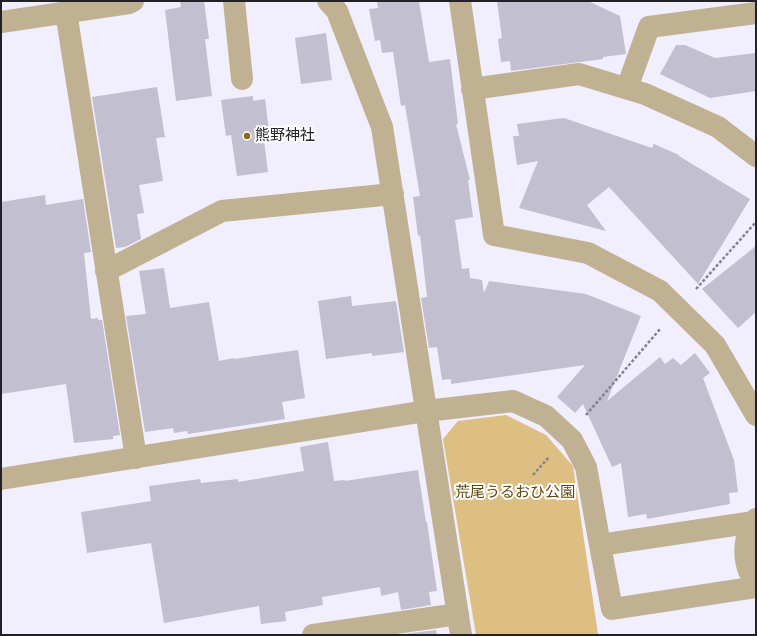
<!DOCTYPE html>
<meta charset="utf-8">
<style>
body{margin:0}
#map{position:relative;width:757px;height:636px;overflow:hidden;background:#f1eefd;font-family:"Sofia Sans Condensed",sans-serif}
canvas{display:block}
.frame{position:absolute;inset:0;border:2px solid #222127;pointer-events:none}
</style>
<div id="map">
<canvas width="757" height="636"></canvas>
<div class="frame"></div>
</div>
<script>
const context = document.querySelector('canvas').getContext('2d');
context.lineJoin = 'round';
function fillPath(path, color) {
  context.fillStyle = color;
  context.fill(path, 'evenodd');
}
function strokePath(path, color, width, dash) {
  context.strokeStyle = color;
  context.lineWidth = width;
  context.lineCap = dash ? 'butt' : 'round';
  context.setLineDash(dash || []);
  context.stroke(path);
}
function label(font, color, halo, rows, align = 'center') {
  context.font = font + ' "Sofia Sans Condensed","Noto Sans JP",sans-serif';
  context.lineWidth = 4;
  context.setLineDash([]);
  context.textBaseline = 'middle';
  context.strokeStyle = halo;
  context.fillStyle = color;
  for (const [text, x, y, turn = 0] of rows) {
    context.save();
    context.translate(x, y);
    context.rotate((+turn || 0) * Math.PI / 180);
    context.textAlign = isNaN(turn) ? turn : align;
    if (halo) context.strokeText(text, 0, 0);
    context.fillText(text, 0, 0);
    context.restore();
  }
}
fillPath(new Path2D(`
 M506 415 546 435 573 466 598 634 589 635H476L443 439 458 421Z`), '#ddbf84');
fillPath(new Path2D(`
 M180 1H204L209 39H205L212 96 176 101 165 10 181 7Z
 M377 1H419L429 62 450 59 458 124H456L470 180H468L473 217 455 220 462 269 469 268 470 278 482 280 484 293 489 281 586 294 641 316 607 401 660 357 665 364 673 358 681 365 695 353 710 373 703 378 734 460 738 492 729 493 730 504 647 519 646 514 628 517 621 463 612 467 583 404 575 413 557 397 585 365 451 384V379L442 380 437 347 429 348 421 298 427 297 420 235 418 236 413 197 420 196 405 105 401 106 393 52 382 53 380 40 375 41 369 9 378 8Z
 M497 1H588L620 16 626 54 603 57V59L511 71 510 61 501 62 498 39 502 38Z
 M326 33 332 80 301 84 295 38Z
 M676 45H685L715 58 756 53V91L710 98 660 74Z
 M157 87 165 137 156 138 163 181 139 185 144 213 137 214 141 239 125 247 116 248 92 97Z
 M253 96V101L265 99 269 131 263 132 268 172 237 176 231 135 226 136 221 100Z
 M564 118 652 148 654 144 679 155V156L750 199 698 284 609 187 587 205 606 231 519 208 538 161 517 165 513 136H519L517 124Z
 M45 195 46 205 83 199 91 252 84 253 91 319 98 318V320H102L120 435 113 436V439L74 443 66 384 1 394V202Z
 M756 246V312L738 328 702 289Z
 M164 268 170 308 209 302 219 361 233 358 234 359 298 350 305 398 282 402 285 419 188 434 187 431 174 433 173 428 145 432 126 316 146 314 139 271Z
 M351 296 352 306 396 301 404 352 372 356V353L326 359 318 301Z
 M328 442 334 481 345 480V481L418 470 426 522H427L437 591 429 592 431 605 401 610 398 592 381 596 380 587 322 597 323 605 285 612 286 621 261 624 259 606 164 623 151 543 87 553 81 512 151 501 149 486 200 479 201 483 238 479V482L304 471 300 447Z
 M436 630 437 635 404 634Z`), '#c2bfd0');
strokePath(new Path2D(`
 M696 289 756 222
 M586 415 661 328
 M533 475 549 457`), '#85838d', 2.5, [3, 2]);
strokePath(new Path2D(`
 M234 1 242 79
 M328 1 337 11 382 127 461 635
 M460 1 494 235 588 253 660 291 715 345 756 415
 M66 12 136 458
 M1 22 129 3 133 1
 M627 88 649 27 756 13
 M472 89 579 74 645 94 718 127 756 156
 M106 271 222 211 393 194
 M1 479 426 411 513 401 546 416 572 440 586 467 600 545
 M756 519C744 532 743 556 749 571 751 575 754 579 756 582
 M754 522 600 545 612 609 756 587
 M313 635 458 614`), '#c1b193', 22);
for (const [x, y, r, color] of [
 [247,136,4,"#916b12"]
]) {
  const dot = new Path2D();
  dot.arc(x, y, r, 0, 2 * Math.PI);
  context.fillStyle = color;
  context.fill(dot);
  strokePath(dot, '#fefefe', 1.5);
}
label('15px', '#222127', '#fefefe', [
 ["熊野神社",255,136]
], 'left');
label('15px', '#60470e', '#fefefe', [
 ["荒尾うるおひ公園",515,493]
]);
</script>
